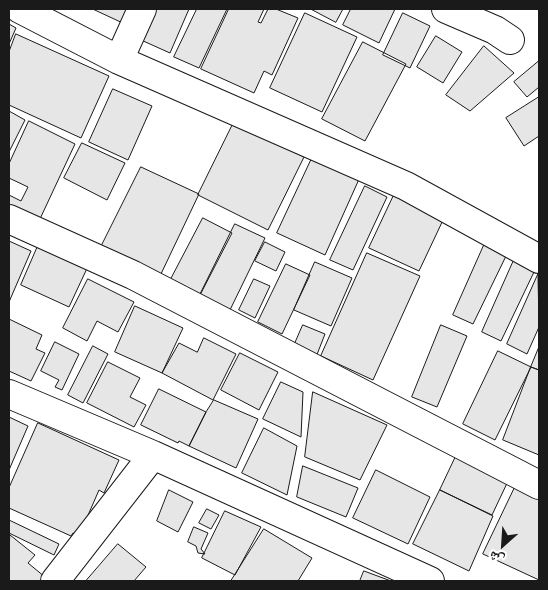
<!DOCTYPE html>
<meta charset="utf-8">
<style>
body{margin:0}
#map{position:relative;width:548px;height:590px;overflow:hidden;background:#fff;font-family:Commissioner,"Noto Naskh Arabic",sans-serif}
canvas{display:block}
.frame{position:absolute;inset:0;border:10px solid #1a1a1a;pointer-events:none}
.north{position:absolute;left:478px;top:520px;width:50px;height:50px;-webkit-text-stroke:4px #fff;paint-order:stroke;rotate:206deg;font-size:14px;font-weight:700;line-height:20px;text-align:center;color:#1a1a1a}
.north::after{content:'';display:block;margin:auto;width:18px;height:22px;background:#1a1a1a;clip-path:polygon(50% 0,100% 100%,50% 72%,0 100%)}
</style>
<div id="map">
<canvas width="548" height="590"></canvas>
<div class="frame"></div>
<div class="north">ش</div>
</div>
<script>
const context = document.querySelector('canvas').getContext('2d');
context.lineJoin = 'round';
function fillPath(path, color) {
  context.fillStyle = color;
  context.fill(path, 'evenodd');
}
function strokePath(path, color, width, dash) {
  context.strokeStyle = color;
  context.lineWidth = width;
  context.lineCap = dash ? 'butt' : 'round';
  context.setLineDash(dash || []);
  context.stroke(path);
}
const building = new Path2D(`
 M93 9H135L128 25Z
 M154 9H189L170 53 141 40Z
 M197 9H227L199 68 174 57Z
 M229 9H264L258 22 261 23 268 9H276L298 18 272 75 264 71 254 93 201 69Z
 M311 9H343L336 22Z
 M351 9H395L379 43 343 25Z
 M305 13 357 37 322 112 270 88Z
 M403 13 430 26 410 68 383 55Z
 M9 24 16 28 9 44Z
 M16 34 109 76 81 138 9 105V52Z
 M436 36 462 52 443 83 417 67Z
 M363 42 406 64 365 141 322 119Z
 M484 46 514 73 470 111 446 95Z
 M539 61V87L527 97 514 82Z
 M113 89 152 106 128 160 89 142Z
 M539 97V136L524 146 506 118Z
 M9 111 25 120 9 152Z
 M29 121 75 144 39 221 9 210V195L21 201 28 187 9 178V164Z
 M234 122 304 157 268 230 198 195Z
 M82 143 125 163 107 200 64 178Z
 M313 156 360 177 325 255 277 233Z
 M141 167 199 194 160 276 101 247Z
 M365 186 387 197 353 270 330 260Z
 M394 195 444 218 419 271 369 248Z
 M203 218 232 233 199 297 170 281Z
 M235 224 265 238 229 312 199 297Z
 M41 239 90 262 69 307 21 285Z
 M9 241 31 251 9 302Z
 M265 242 285 252 276 271 255 261Z
 M485 243 506 256 473 324 453 315Z
 M367 253 420 276 373 380 321 356Z
 M514 260 534 272 501 341 482 332Z
 M315 262 352 278 331 326 294 310Z
 M286 264 310 275 282 334 258 322Z
 M538 274 539 327 527 354 507 344Z
 M88 279 134 302 118 332 97 321 87 341 63 328Z
 M254 279 270 286 255 318 239 310Z
 M135 306 183 328 162 373 115 352Z
 M9 319 42 335 36 349 45 353 31 381 9 371Z
 M303 325 325 334 316 357 293 348Z
 M441 325 467 336 437 407 412 397Z
 M204 338 236 354 213 400 162 373 179 343 197 352Z
 M55 342 79 354 62 390 55 387 59 380 41 371Z
 M93 346 108 354 83 403 68 395Z
 M539 347V370L531 367Z
 M498 351 531 367 495 440 463 424Z
 M240 353 278 372 259 410 221 390Z
 M108 362 140 378 130 397 146 405 134 427 87 403Z
 M531 367 539 370V455L503 440Z
 M281 382 303 392 301 437 263 419Z
 M159 389 206 412 189 446 179 441 178 443 141 425Z
 M313 392 387 425 360 480 305 457Z
 M214 400 258 419 236 468 189 446 206 412Z
 M9 417 28 426 9 470Z
 M38 423 119 460 104 493 99 490 79 536 73 533 71 536 9 508V488Z
 M264 428 297 446 287 495 242 473Z
 M457 454 509 479 492 515 440 490Z
 M303 466 358 488 346 517 297 497Z
 M376 470 430 497 408 544 353 518Z
 M517 483 539 493V580L483 554Z
 M169 490 193 502 178 532 157 521Z
 M440 490 493 516 469 571 413 544Z
 M207 509 219 515 211 529 199 523Z
 M225 511 261 527 235 575 202 558Z
 M9 520 59 544 54 555 9 533Z
 M194 527 208 533 201 549 205 554 198 553 196 546 188 542Z
 M264 529 312 558 298 581H231Z
 M10 535 35 555 28 563 45 577 42 581H9Z
 M118 544 146 567 134 581H86Z
 M364 571 391 581H360Z`);
fillPath(building, '#e6e6e6');
strokePath(building, '#1a1a1a', 1);
const street = new Path2D(`
 M20 9 119 60 406 186 539 259
 M446 9 495 30 510 40
 M119 60 142 9
 M9 219 133 275 539 485
 M9 394 153 455 430 581
 M55 581 153 455`);
strokePath(street, '#1a1a1a', 30);
strokePath(street, '#fff', 28);
</script>
